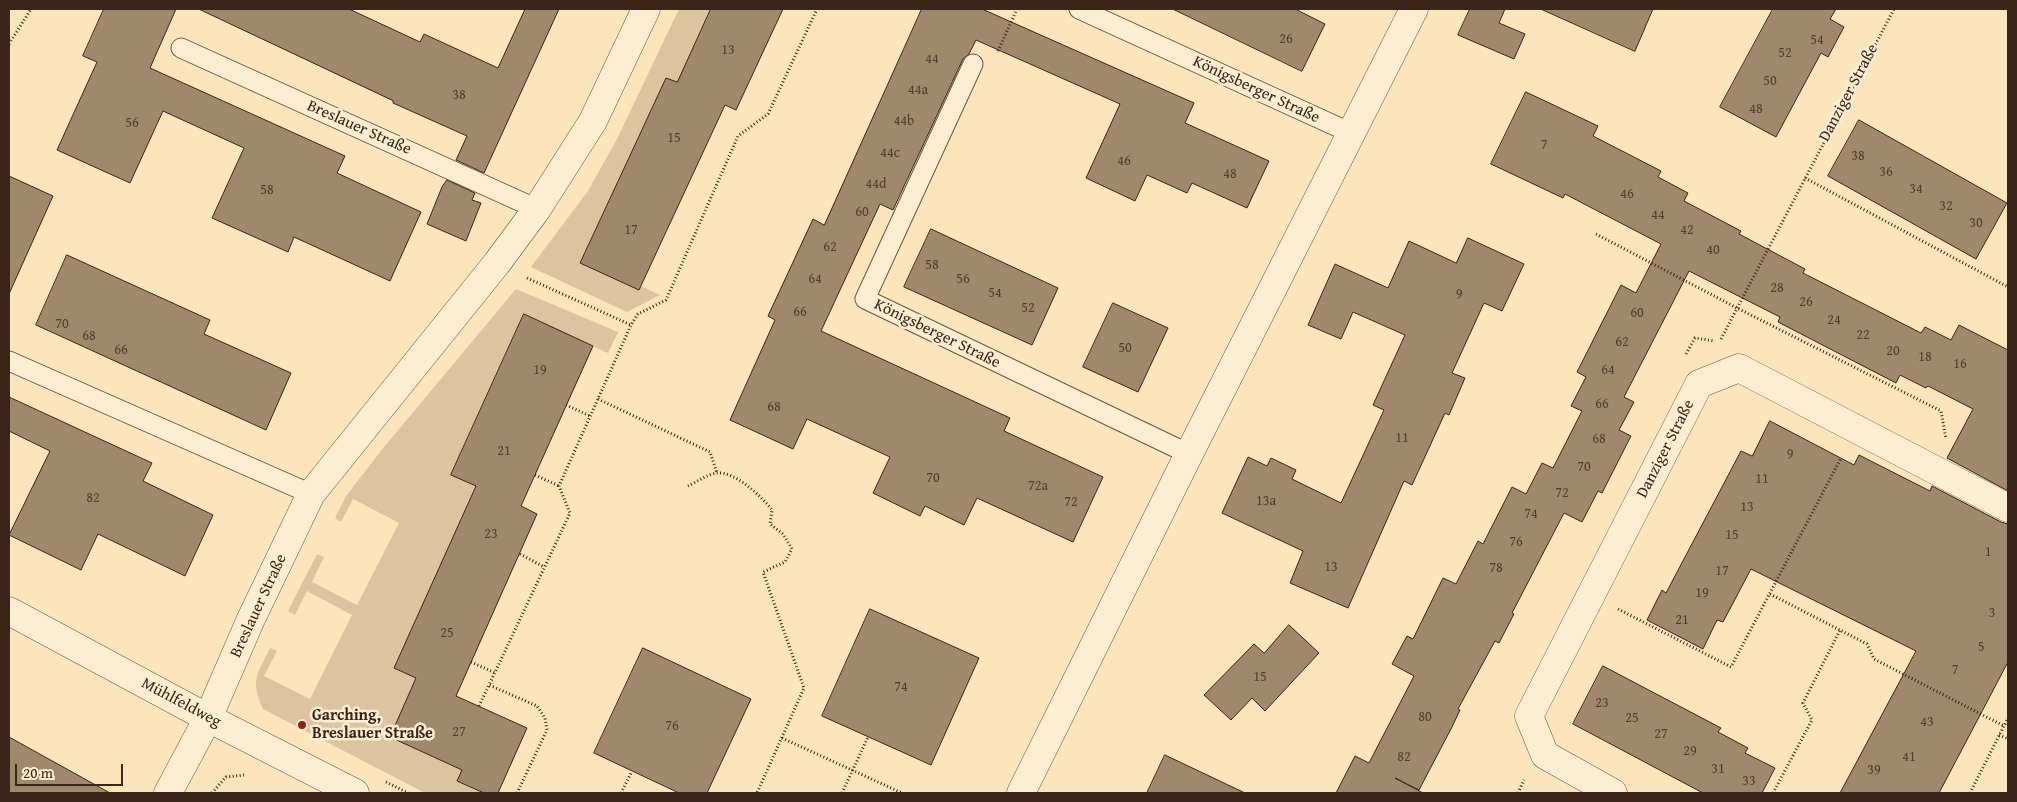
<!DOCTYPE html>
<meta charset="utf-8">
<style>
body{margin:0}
#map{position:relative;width:2017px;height:802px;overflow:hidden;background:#fce5ba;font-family:"Gentium Book Plus",serif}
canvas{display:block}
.frame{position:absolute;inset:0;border:10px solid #3c2419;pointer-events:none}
.scale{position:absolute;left:15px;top:764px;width:108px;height:22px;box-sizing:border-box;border:2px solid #3c2419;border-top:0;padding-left:6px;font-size:15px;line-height:18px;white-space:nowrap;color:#3c2419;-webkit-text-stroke:4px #fdeed2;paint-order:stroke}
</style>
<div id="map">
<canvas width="2017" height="802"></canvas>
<div class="frame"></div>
<div class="scale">20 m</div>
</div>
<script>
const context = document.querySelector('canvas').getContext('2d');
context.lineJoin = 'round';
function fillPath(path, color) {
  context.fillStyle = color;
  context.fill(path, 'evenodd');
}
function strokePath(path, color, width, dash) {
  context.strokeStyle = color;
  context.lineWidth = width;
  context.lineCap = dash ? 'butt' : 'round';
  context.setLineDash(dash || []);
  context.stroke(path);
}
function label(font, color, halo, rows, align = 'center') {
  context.font = font + ' "Gentium Book Plus",serif';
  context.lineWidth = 5;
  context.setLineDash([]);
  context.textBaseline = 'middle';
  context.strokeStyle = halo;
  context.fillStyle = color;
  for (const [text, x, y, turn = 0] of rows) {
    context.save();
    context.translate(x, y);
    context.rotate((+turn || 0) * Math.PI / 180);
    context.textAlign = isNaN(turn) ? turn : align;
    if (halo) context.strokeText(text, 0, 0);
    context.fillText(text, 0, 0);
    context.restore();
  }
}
fillPath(new Path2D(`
 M679 9H711L677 82 666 78 580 262 639 290 641 286 660 295 627 312 531 267 588 191 617 139Z
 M516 289 618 332 608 353 524 315 451 475 476 486 394 668 416 678 390 737 462 770 457 781 484 793H425L263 709C250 681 257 674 270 648L277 651 264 676 310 699 352 615 307 591 295 615 288 611 317 554 324 557 312 582 357 605 399 523 353 499 341 522 335 518 346 496 384 447Z`), '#dbc49f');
const building = new Path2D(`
 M104 9H176L150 68 345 156 337 173 421 212 390 281 294 237 288 252 212 218 244 148 163 111 130 183 57 150 97 62 83 56Z
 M199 9H349L420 42 424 34 498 68 525 9H559L484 173 456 160 467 136 393 103V101Z
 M711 9H783L736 110 725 105 639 290 580 263 666 78 677 82Z
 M922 9H982L1194 103 1185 123 1269 161 1247 208 1192 183 1187 193 1147 175 1135 201 1086 178 1120 104 976 40 969 54 963 59 893 210 880 204 821 331 1010 418 1004 431 1103 477 1073 542 977 498 964 525 925 506 920 516 873 493 890 457 807 419 793 449 730 420 775 320 768 316 813 219 824 225Z
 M1173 9H1295L1325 24 1302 71Z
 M1470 9H1505L1499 23 1525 34 1514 59 1458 35Z
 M1541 9H1653L1635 51Z
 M1773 9H1836L1830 19 1844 27 1828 57 1821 53 1776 137 1720 107Z
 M1526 92 1598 126 1593 136 1661 171 1658 177 1688 193 1684 201 1741 231 1739 234 1805 269 1803 273 1921 333 1925 327 1951 340 1959 325 2008 350V491L1947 458 1973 409 1928 386 1926 388 1900 375 1896 383 1778 322 1780 317 1689 271 1624 397 1634 402 1619 430 1631 436 1602 493 1598 491 1582 522 1564 513 1512 613 1514 614 1499 643 1495 641 1458 709 1460 710 1452 727 1419 790 1395 778 1423 793H1336L1355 756 1369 763 1414 676 1392 664 1407 636 1413 639 1443 578 1456 584 1478 541 1483 544 1512 487 1526 494 1542 463 1553 468 1582 411 1571 406 1586 377 1577 372 1621 285 1636 293 1661 244 1565 194 1563 198 1491 164Z
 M1859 120 2007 203 1976 259 1828 176Z
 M9 176 53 196 9 294Z
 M447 180 475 193 472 200 481 203 466 241 427 224 442 187Z
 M931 229 1058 288 1032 345 904 287Z
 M1468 238 1524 264 1502 311 1484 303 1452 373 1465 378 1449 415 1445 413 1412 485 1404 481 1348 608 1290 583 1303 551 1222 513 1248 457 1267 466 1271 458 1296 470 1292 479 1341 503 1384 410 1373 405 1405 335 1353 312 1341 339 1308 325 1335 264 1388 288 1409 241 1456 263Z
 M67 255 210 320 204 334 291 373 266 430 36 325Z
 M1113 303 1168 328 1138 392 1083 367Z
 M524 314 593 346 521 506 537 514 456 696 527 728 498 793H484L457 781 462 770 390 737 416 678 394 668 476 486 451 475Z
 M9 397 152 463 143 481 213 515 185 576 98 534 81 570 9 535 50 451 9 431Z
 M1770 421 1854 465 1859 455 1930 491 1932 486 2001 522 2008 524V662L1939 793H1840L1916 651 1751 569 1723 622 1717 620 1703 649 1647 620 1662 590 1666 593 1741 451 1752 456Z
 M870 609 979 658 931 765 822 716Z
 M1289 625 1319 653 1265 711 1252 698 1231 720 1204 695 1254 644 1264 653Z
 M643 648 751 699 707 793H679L594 753Z
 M1603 666 1721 728 1718 732 1748 748 1745 753 1775 768 1762 793H1703L1573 724Z
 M9 737 110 793H9Z
 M1165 755 1245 793H1147Z`);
fillPath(building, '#a0886d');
strokePath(building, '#3c2419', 1);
const lane = new Path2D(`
 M1079 9 1351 133
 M181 48 537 209
 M973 64 865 299 1189 454
 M9 361 311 494`);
const street = new Path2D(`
 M9 611 208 718 355 793
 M168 793 208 718 251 619 311 494 497 263 537 209 593 121 646 9
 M1021 793 1189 454 1414 9
 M1613 793 1545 755 1529 716 1699 384 1739 368 2008 508`);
strokePath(lane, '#6c5441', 21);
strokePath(street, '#6c5441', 29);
strokePath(new Path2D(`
 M9 44 31 9
 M998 51 1017 9
 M1805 178 2008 287
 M1596 234 1737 308 1941 411 1946 439
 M527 278 631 325
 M1721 339 1894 9
 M1686 354 1695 338 1715 341
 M598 399 710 452 717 473
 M566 405 590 416
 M535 475 559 486
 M688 486C696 482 708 474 717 473 735 471 762 497 772 510L770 524 783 534 792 549 785 562 763 572 804 688 757 793
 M520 554 544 567
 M1770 594 1867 644 1874 659 2004 726
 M1618 609 1731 667 1841 458
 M471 662 495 673
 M479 706 489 685
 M1999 735 2008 739
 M782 738 902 793
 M386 782 408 793
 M212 793 226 777 244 775
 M517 793 547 730 545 718 537 706 489 685 570 513 559 486 631 325 638 314 666 300 738 136 768 114 817 9
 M621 793 632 771
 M842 793 868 737
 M1518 793 1524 780
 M1773 793 1812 720 1803 703 1840 630
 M1970 793 2008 718`), '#3c2419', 3, [1, 2.5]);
strokePath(lane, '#fdeed2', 19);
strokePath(street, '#fdeed2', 28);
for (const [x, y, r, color] of [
 [302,725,5,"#8f2418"]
]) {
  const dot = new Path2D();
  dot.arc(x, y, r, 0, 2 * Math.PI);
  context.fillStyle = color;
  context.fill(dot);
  strokePath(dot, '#fdeed2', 2);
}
label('14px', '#553d2e', null, [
 ["26",1286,39],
 ["54",1817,40],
 ["13",728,50],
 ["52",1785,53],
 ["44",932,59],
 ["50",1770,81],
 ["44a",918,90],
 ["38",459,95],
 ["48",1756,109],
 ["44b",904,121],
 ["56",132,123],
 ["15",674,138],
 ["7",1544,145],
 ["44c",890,153],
 ["38",1858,156],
 ["46",1124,161],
 ["36",1886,172],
 ["48",1230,174],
 ["44d",876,184],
 ["34",1916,189],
 ["58",267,190],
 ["46",1627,194],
 ["32",1946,206],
 ["60",862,212],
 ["44",1658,215],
 ["30",1976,223],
 ["17",631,230],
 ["42",1687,230],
 ["62",830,247],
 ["40",1713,250],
 ["58",932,265],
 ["64",815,279],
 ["56",963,279],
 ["28",1777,288],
 ["54",995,293],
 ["9",1459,294],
 ["26",1806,302],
 ["52",1028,308],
 ["66",800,312],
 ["60",1637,313],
 ["24",1834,320],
 ["70",62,324],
 ["22",1863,335],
 ["68",89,336],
 ["62",1622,342],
 ["50",1125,348],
 ["66",121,350],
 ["20",1893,351],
 ["18",1925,357],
 ["16",1960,364],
 ["19",540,370],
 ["64",1608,370],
 ["66",1602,404],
 ["68",774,407],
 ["11",1402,438],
 ["68",1599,439],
 ["21",504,451],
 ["9",1790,454],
 ["70",1584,467],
 ["70",933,478],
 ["11",1762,479],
 ["72a",1038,486],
 ["72",1562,493],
 ["82",93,498],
 ["13a",1266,501],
 ["72",1071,502],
 ["13",1747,507],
 ["74",1531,514],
 ["23",491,534],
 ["15",1732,535],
 ["76",1516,542],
 ["1",1988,552],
 ["13",1331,567],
 ["78",1496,568],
 ["17",1722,571],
 ["19",1702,593],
 ["3",1992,613],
 ["21",1682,620],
 ["25",447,633],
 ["5",1981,647],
 ["7",1955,670],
 ["15",1260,677],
 ["74",901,687],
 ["23",1602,703],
 ["80",1425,717],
 ["25",1632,718],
 ["43",1927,722],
 ["76",672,726],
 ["27",459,732],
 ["27",1661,734],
 ["29",1690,751],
 ["82",1404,757],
 ["41",1909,757],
 ["31",1718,769],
 ["39",1874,770],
 ["33",1749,781]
]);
label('16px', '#3c2419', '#fdeed2', [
 ["Königsberger Straße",1256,90,25],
 ["Danziger Straße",1849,93,-62],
 ["Breslauer Straße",359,128,24],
 ["Königsberger Straße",937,334,26],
 ["Danziger Straße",1666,449,-63],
 ["Breslauer Straße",259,606,-65],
 ["Mühlfeldweg",181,703,28]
]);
label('bold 16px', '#3c2419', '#fdeed2', [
 ["Garching,",312,716],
 ["Breslauer Straße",312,734]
], 'left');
</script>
